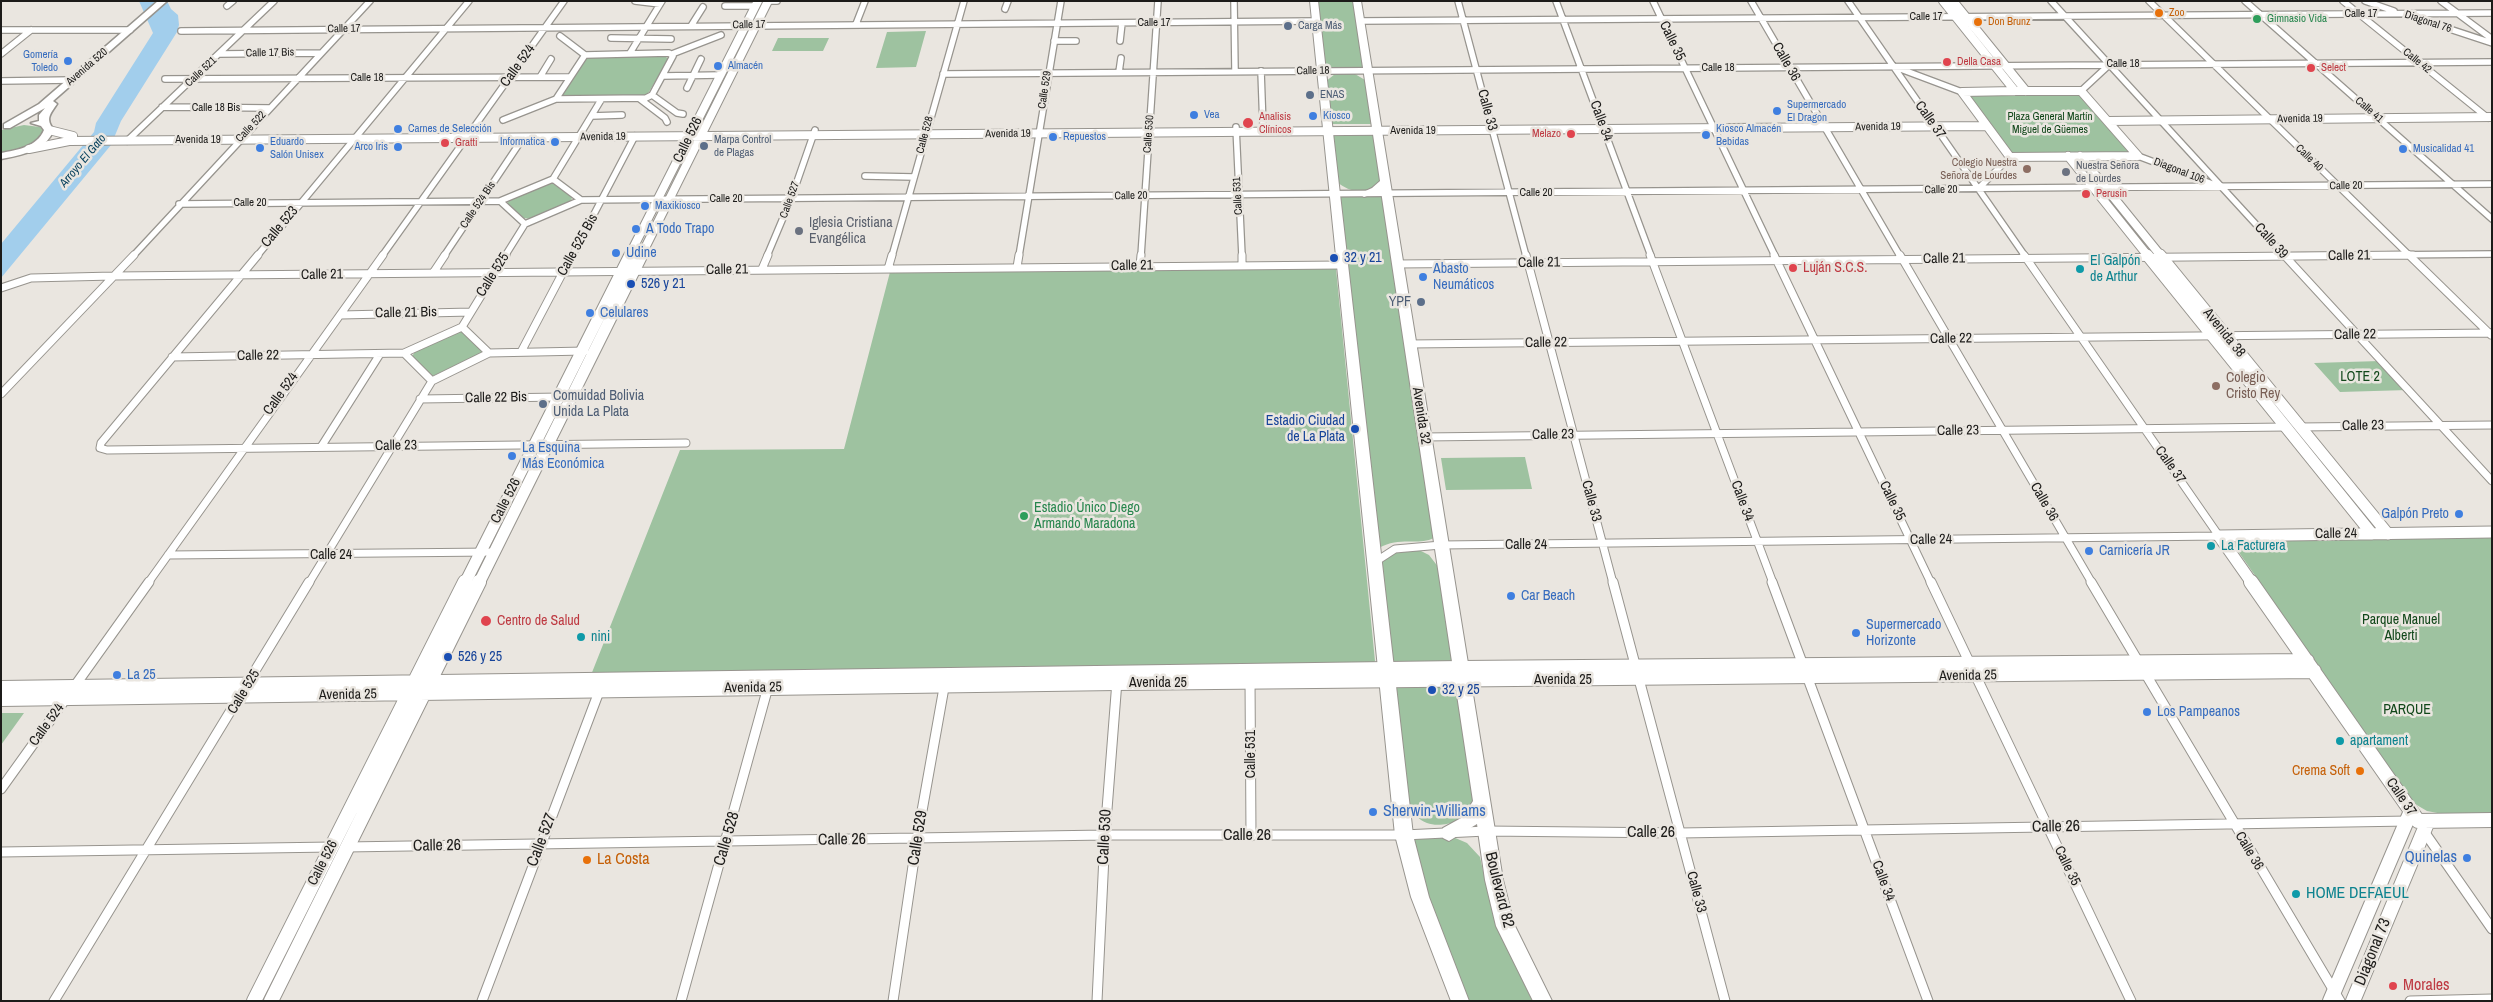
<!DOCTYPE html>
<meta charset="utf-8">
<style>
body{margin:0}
#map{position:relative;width:2493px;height:1002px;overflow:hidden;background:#eae6e0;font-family:"Archivo Narrow",sans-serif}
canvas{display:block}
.frame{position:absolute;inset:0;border:2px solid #1c1b19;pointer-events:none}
</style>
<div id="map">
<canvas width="2493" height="1002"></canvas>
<div class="frame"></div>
</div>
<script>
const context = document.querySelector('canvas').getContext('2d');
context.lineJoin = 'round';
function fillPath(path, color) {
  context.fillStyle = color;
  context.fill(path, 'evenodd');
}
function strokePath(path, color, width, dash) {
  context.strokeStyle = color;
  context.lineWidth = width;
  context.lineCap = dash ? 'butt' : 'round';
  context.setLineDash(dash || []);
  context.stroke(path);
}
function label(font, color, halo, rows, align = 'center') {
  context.font = font + ' "Archivo Narrow",sans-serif';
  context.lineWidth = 5;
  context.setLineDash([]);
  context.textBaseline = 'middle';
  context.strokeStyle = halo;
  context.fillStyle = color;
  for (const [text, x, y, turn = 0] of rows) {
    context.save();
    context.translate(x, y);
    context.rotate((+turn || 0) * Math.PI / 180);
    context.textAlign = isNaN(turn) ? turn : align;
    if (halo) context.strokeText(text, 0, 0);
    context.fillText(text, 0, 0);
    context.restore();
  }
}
fillPath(new Path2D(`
 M1316 1H1353L1363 68 1324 69Z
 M926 31 916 67 876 68 887 32Z
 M778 38H829L823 51H772Z
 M661 54 669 59 647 95 563 98 561 95 582 61 588 57Z
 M1344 73 1355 74 1365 80 1371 124H1330L1325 82 1335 74Z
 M1968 95H2081L2131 151 2129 154 2015 155 2010 152Z
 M24 125 40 127 43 131C38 147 15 151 1 154V130Z
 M1331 133H1373L1380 182C1367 195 1350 193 1337 182Z
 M552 183 572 197 571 202 530 219 524 218 507 204 509 200Z
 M1382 196 1434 538C1417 546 1400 536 1379 548L1338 197Z
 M1332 267 1336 269 1375 661 1370 666 591 675 680 450 844 449 890 272Z
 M456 332H464L482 350V353L433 376H430L411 358 416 350Z
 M2380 361 2408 390 2340 392 2314 363Z
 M1525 457 1532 489 1446 490 1441 458Z
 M2492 536V814L2448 815 2427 811 2415 804 2233 544 2235 541Z
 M1419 550 1429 555 1439 568 1453 663 1390 665 1379 568C1387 550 1402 551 1419 550Z
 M1392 685H1456L1473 797C1473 800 1473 805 1471 809 1465 822 1440 828 1427 823 1419 820 1414 814 1408 808Z
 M1 713H24L1 745Z
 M1453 837 1467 843 1480 857 1486 884 1497 921 1532 1001H1468L1441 941 1408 839Z`), '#9ec2a0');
fillPath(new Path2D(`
 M139 1H167L171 9 178 15 179 25 177 32 121 121 111 145 1 278V244L94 132 96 123 153 33Z`), '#a2ceec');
const streetFar2 = new Path2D(`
 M635 1 660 4
 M768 1H777
 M1234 1 1235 71
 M1458 1 1526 256
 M1556 1 1651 256
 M1653 1 1775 256
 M1751 1 1900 256
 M1848 1 2025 256
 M2051 1 2285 256
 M2149 1 2410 256
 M2245 1 2492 219
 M2343 1 2488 118
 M2365 1 2394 11
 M2441 1 2492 39
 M227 6 233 1
 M725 6H755
 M1005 9 1008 1
 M2407 15 2492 43
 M1360 21 2492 13
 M856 24 865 1
 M691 26 703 7
 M1 30H130
 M181 31 1316 21
 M560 36 585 55
 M611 38 671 39
 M1054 41H1076
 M1120 41 1122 23
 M630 53 662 1
 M669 53 673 56 652 95 646 98 556 99 585 55Z
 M1 54 31 30
 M219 54 321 53
 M672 54 721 35
 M1898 68 1962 92
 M1261 71 1263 127
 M1119 72 1121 58
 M943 74 2492 62
 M663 76 720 75
 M540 77 551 59
 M165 79 569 77
 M1 81 72 80
 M687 88 701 59
 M2081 91 2109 65
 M652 95 677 113 683 114
 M640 99 665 118 667 122
 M162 107 270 108
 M592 116 622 115
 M503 120 556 99
 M1236 127 1242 256
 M127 141 274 1
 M2138 156 2215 185
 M865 176 914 177
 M553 179 601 100
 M553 179 581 200 525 224 500 201Z
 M1978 189 2010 157
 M581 200 2492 184
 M179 204 500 201
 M133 256 370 1
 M257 256 469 1
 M382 256 564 1
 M444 256 523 138
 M505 256 525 224
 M572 256 635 136
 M767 256 791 199 815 130
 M892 256 964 1
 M1019 256 1061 1
 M1141 256 1158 1
 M2276 256 2492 254`);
const streetFar1 = new Path2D(`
 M258 255 101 443 100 448 107 450 686 443
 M1242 255V265
 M1526 255 1613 583
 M1650 255 1773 583
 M1774 255 1931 583
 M1900 255 2092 583
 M2024 255 2219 536
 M2284 255 2492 481
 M2409 255 2491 335
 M1397 264 2413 255
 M1140 266 1141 255
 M1017 267 1019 255
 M762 269 768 255
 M888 269 892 255
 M433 273 445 255
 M1 288 31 278 113 276 1342 265
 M341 315 471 312
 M462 327 506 255
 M462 327 489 353 432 381 404 353Z
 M1409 344 2492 333
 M521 352 572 255
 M489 353 585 351
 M172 357 404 353
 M1 394 134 255
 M420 399 562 397
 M2299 427 2492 425
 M1424 437 2287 427
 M321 447 380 354
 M168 555 494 552
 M1375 562 1395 549 1441 545 2219 536
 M148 583 383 255
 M309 583 432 381`);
const street = new Path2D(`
 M1613 582 1725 1001
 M1772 582 1928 1001
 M1931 582 2131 1001
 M2091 582 2340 1001
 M1250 679 1251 836
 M74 687 149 582
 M1 789 67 697
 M2423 830 2492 929
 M346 847 1105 835H1404L1486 831 1680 833 2409 821
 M1 852 332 847
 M54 1001 309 582
 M482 1001 600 689
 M681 1001 768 687
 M893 1001 917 839 945 682
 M1097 1001 1105 835 1117 681
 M2410 1001 2492 999`);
const secondaryFar2 = new Path2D(`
 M1943 1 2015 91
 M1953 1 2026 91
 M2015 91H2081L2138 156 2010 157 1962 92Z
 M2108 121 2492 117
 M49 130 73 136
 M29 149 69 141 1987 126
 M2068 156 2148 256
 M2080 156 2161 256
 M629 256 758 1
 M641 256 768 1`);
const secondaryFar1 = new Path2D(`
 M2147 255 2372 534
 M2160 255 2388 534
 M2219 536 2252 583
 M2219 536 2492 532
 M465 583 630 255
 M479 583 642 255`);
const secondary = new Path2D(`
 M2251 582 2418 821 2492 820
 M1 688 1461 668 2307 661
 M1 699 1116 683 2314 671
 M254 1001 465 582
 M271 1001 479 582
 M2330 1001 2411 811
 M2353 1001 2428 821`);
const primary = new Path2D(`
 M158 1H167L53 101 57 104C50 114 45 119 54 130 45 151 22 155 1 159V153C17 150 37 147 44 130L41 126 31 123 39 121V115L45 108 10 128H4V124L39 104Z`);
const highway = new Path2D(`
 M1310 1H1318L1413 835 1429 897 1469 1001H1451L1411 897 1395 835Z
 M1353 1H1361L1503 880 1514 924 1552 1001H1533L1496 926 1485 880 1477 824 1449 841 1443 838 1441 833 1443 828 1463 817 1473 801 1381 191 1364 197 1359 194 1372 188 1380 181Z`);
strokePath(streetFar2, '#97948e', 8);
strokePath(streetFar1, '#97948e', 9);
strokePath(street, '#97948e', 11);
strokePath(secondaryFar2, '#97948e', 10);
strokePath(secondaryFar1, '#97948e', 13);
strokePath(secondary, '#97948e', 16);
strokePath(primary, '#97948e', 3);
strokePath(highway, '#97948e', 2);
strokePath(streetFar2, '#fff', 5.5);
strokePath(streetFar1, '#fff', 7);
strokePath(street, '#fff', 9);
strokePath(secondaryFar2, '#fff', 8);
strokePath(secondaryFar1, '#fff', 11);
strokePath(secondary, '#fff', 14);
fillPath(primary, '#fff');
fillPath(highway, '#fff');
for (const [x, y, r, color] of [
 [2159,13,5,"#e8710a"],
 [2257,19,5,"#2e9e5b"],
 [1978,22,5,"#e8710a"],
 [1288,26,5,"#5c6f8a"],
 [68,61,5,"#3f7fe0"],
 [1947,62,5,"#e0444e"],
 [718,66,5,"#3f7fe0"],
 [2311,68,5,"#e0444e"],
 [1310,95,5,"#5c6f8a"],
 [1777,111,5,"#3f7fe0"],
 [1194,115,5,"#3f7fe0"],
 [1313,116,5,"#3f7fe0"],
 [1248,123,6,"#e0444e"],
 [398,129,5,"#3f7fe0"],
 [1571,134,5,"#e0444e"],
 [1706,135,5,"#3f7fe0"],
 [1053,137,5,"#3f7fe0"],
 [555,142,5,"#3f7fe0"],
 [445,143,5,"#e0444e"],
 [704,146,5,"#5c6f8a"],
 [398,147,5,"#3f7fe0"],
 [260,148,5,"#3f7fe0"],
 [2403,149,5,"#3f7fe0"],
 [2027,169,5,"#8d6e63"],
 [2066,172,5,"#6b7280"],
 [2086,194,5,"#e0444e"],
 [645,206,5,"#3f7fe0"],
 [636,229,5,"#3f7fe0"],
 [799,231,5,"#6b7280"],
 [616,253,5,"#3f7fe0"],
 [1334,258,5,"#1a4fb4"],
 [1793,268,5,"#e0444e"],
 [2080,269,5,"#0f9aa8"],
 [1423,277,5,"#3f7fe0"],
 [631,284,5,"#1a4fb4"],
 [1421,302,5,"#5c6f8a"],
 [590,313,5,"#3f7fe0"],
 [2216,386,5,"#8d6e63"],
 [543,404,5,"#5c6f8a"],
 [1355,429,5,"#1a4fb4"],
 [512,456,5,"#3f7fe0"],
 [2459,514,5,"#3f7fe0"],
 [1024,516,5,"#2e9e5b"],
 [2211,546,5,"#0f9aa8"],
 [2089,551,5,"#3f7fe0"],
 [1511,596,5,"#3f7fe0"],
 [486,621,6,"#e0444e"],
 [1856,633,5,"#3f7fe0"],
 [581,637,5,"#0f9aa8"],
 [448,657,5,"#1a4fb4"],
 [117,675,5,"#3f7fe0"],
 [1432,690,5,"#1a4fb4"],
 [2147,712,5,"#3f7fe0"],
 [2340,741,5,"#0f9aa8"],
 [2360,771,5,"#e8710a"],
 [1373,812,5,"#3f7fe0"],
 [2467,858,5,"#3f7fe0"],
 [587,860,5,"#e8710a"],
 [2296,894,5,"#0f9aa8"],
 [2393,986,5,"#e0444e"]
]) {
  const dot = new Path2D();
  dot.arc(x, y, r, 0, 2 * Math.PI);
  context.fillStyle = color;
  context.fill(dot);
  strokePath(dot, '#eae6e0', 2);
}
label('11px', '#c56008', '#eae6e0', [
 ["Zoo",2169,13],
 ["Don Brunz",1988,22]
], 'left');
label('11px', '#1c1b19', '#eae6e0', [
 ["Calle 17",2361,14],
 ["Calle 17",1926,17],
 ["Diagonal 76",2428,22,18],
 ["Calle 17",1154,23],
 ["Calle 17",749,25,-1],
 ["Calle 17",344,29,-1],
 ["Calle 17 Bis",270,53,-1],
 ["Calle 42",2417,61,39],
 ["Calle 18",2123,64],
 ["Avenida 520",87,67,-41],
 ["Calle 18",1718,68],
 ["Calle 18",1313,71,-1],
 ["Calle 521",201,72,-43],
 ["Calle 18",367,78],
 ["Calle 529",1045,90,-81],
 ["Calle 18 Bis",216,108],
 ["Calle 41",2369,110,41],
 ["Avenida 19",2300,119,-1],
 ["Calle 522",251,127,-46],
 ["Avenida 19",1878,127,-1],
 ["Avenida 19",1413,131],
 ["Avenida 19",1008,134,-1],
 ["Calle 530",1149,134,-86],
 ["Calle 528",925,135,-75],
 ["Avenida 19",603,137,-1],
 ["Avenida 19",198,140],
 ["Calle 40",2309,158,44],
 ["Diagonal 106",2179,171,21],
 ["Calle 20",2346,186,-1],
 ["Calle 20",1941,190,-1],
 ["Calle 20",1536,193],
 ["Calle 20",1131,196,-1],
 ["Calle 531",1238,196,-93],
 ["Calle 20",726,199],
 ["Calle 527",790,200,-70],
 ["Calle 20",250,203],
 ["Calle 524 Bis",478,205,-56]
]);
label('11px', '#27864d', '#eae6e0', [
 ["Gimnasio Vida",2267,19]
], 'left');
label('11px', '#4e5e75', '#eae6e0', [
 ["Carga Más",1298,26],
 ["ENAS",1320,95],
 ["Marpa Control",714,140],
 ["de Plagas",714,153]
], 'left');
label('11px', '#366cbe', '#eae6e0', [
 ["Gomería",58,55,"right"],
 ["Toledo",58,68,"right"],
 ["Almacén",728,66],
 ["Supermercado",1787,105],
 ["El Dragon",1787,118],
 ["Vea",1204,115],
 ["Kiosco",1323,116],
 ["Carnes de Selección",408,129],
 ["Kiosco Almacén",1716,129],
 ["Bebidas",1716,142],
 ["Repuestos",1063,137],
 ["Eduardo",270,142],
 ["Salón Unisex",270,155],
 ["Informatica",545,142,"right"],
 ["Arco Iris",388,147,"right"],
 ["Musicalidad 41",2413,149],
 ["Maxikiosco",655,206]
], 'left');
label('11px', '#be3a42', '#eae6e0', [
 ["Della Casa",1957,62],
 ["Select",2321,68],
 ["Analisis",1259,117],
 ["Clínicos",1259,130],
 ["Melazo",1561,134,"right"],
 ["Gratti",455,143],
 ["Perusin",2096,194]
], 'left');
label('11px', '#11471a', '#eae6e0', [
 ["Plaza General Martín",2050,117],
 ["Miguel de Güemes",2050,130]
]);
label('11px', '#785e54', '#eae6e0', [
 ["Colegio Nuestra",2017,163],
 ["Señora de Lourdes",2017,176]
], 'right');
label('11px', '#5b616d', '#eae6e0', [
 ["Nuestra Señora",2076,166],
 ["de Lourdes",2076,179]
], 'left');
label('italic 12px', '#023e5b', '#eae6e0', [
 ["Arroyo El Gato",83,161,-50]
]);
label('14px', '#1c1b19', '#eae6e0', [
 ["Calle 35",1672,41,64],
 ["Calle 36",1786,62,60],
 ["Calle 524",518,66,-54],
 ["Calle 33",1487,110,75],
 ["Calle 37",1930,120,55],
 ["Calle 34",1601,121,70],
 ["Calle 526",688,140,-64],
 ["Calle 523",280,227,-50],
 ["Calle 39",2271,241,48],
 ["Calle 525 Bis",578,245,-61],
 ["Calle 21",2349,256,-1],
 ["Calle 21",1944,259,-1],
 ["Calle 21",1539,263,-1],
 ["Calle 21",1132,266,-1],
 ["Calle 21",727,270,-1],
 ["Calle 21",322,275,-1],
 ["Calle 525",493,275,-58],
 ["Calle 21 Bis",406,313,-1],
 ["Avenida 38",2224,333,51],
 ["Calle 22",2355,335,-1],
 ["Calle 22",1951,339,-1],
 ["Calle 22",1546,343,-1],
 ["Calle 22",258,356,-1],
 ["Calle 524",281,394,-54],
 ["Calle 22 Bis",496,398,-1],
 ["Avenida 32",1421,416,81],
 ["Calle 23",2363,426,-1],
 ["Calle 23",1958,431,-1],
 ["Calle 23",1553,435,-1],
 ["Calle 23",396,446,-1],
 ["Calle 37",2170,465,55],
 ["Calle 526",506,501,-63],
 ["Calle 33",1591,501,75],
 ["Calle 34",1742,501,70],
 ["Calle 35",1892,501,64],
 ["Calle 36",2044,502,60],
 ["Calle 24",2336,534,-1],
 ["Calle 24",1931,540,-1],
 ["Calle 24",1526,545],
 ["Calle 24",331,555],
 ["Avenida 25",1968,676,-1],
 ["Avenida 25",1563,680],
 ["Avenida 25",1158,683],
 ["Avenida 25",753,688,-1],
 ["Calle 525",244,692,-59],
 ["Avenida 25",348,695,-1],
 ["Calle 524",47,725,-54],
 ["Calle 531",1251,754,-90],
 ["Calle 37",2401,797,56],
 ["Calle 36",2249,851,59],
 ["Calle 526",323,863,-63],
 ["Calle 35",2067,866,64],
 ["Calle 34",1883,881,70],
 ["Calle 33",1696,892,75]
]);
label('14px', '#5b616d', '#eae6e0', [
 ["Iglesia Cristiana",809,223],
 ["Evangélica",809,239]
], 'left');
label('14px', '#366cbe', '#eae6e0', [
 ["A Todo Trapo",646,229],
 ["Udine",626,253],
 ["Abasto",1433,269],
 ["Neumáticos",1433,285],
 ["Celulares",600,313],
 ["La Esquina",522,448],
 ["Más Económica",522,464],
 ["Galpón Preto",2449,514,"right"],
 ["Carnicería JR",2099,551],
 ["Car Beach",1521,596],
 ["Supermercado",1866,625],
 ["Horizonte",1866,641],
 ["La 25",127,675],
 ["Los Pampeanos",2157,712]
], 'left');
label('14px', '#164399', '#eae6e0', [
 ["32 y 21",1344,258],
 ["526 y 21",641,284],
 ["Estadio Ciudad",1345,421,"right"],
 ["de La Plata",1345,437,"right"],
 ["526 y 25",458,657],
 ["32 y 25",1442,690]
], 'left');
label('14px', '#0d838f', '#eae6e0', [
 ["El Galpón",2090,261],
 ["de Arthur",2090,277],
 ["La Facturera",2221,546],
 ["nini",591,637],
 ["apartament",2350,741]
], 'left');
label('14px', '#be3a42', '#eae6e0', [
 ["Luján S.C.S.",1803,268],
 ["Centro de Salud",497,621]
], 'left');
label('14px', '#4e5e75', '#eae6e0', [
 ["YPF",1411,302],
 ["Comuidad Bolivia",553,396,"left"],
 ["Unida La Plata",553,412,"left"]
], 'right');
label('14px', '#11471a', '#eae6e0', [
 ["LOTE 2",2360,377],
 ["Parque Manuel",2401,620],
 ["Alberti",2401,636],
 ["PARQUE",2407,710]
]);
label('14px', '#785e54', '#eae6e0', [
 ["Colegio",2226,378],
 ["Cristo Rey",2226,394]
], 'left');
label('14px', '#27864d', '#eae6e0', [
 ["Estadio Único Diego",1034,508],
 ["Armando Maradona",1034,524]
], 'left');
label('14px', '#c56008', '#eae6e0', [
 ["Crema Soft",2350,771]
], 'right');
label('16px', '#366cbe', '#eae6e0', [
 ["Sherwin-Williams",1383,812],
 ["Quinelas",2457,858,"right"]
], 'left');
label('16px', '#1c1b19', '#eae6e0', [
 ["Calle 26",2056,827,-1],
 ["Calle 26",1651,833],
 ["Calle 26",1247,836],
 ["Calle 530",1105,837,-87],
 ["Calle 529",918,838,-81],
 ["Calle 528",727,839,-74],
 ["Calle 527",542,840,-69],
 ["Calle 26",842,840,-1],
 ["Calle 26",437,846,-1],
 ["Boulevard 82",1499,890,76],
 ["Diagonal 73",2373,952,-68]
]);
label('16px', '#c56008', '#eae6e0', [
 ["La Costa",597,860]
], 'left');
label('16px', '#0d838f', '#eae6e0', [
 ["HOME DEFAEUL",2306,894]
], 'left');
label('16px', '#be3a42', '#eae6e0', [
 ["Morales",2403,986]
], 'left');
</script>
